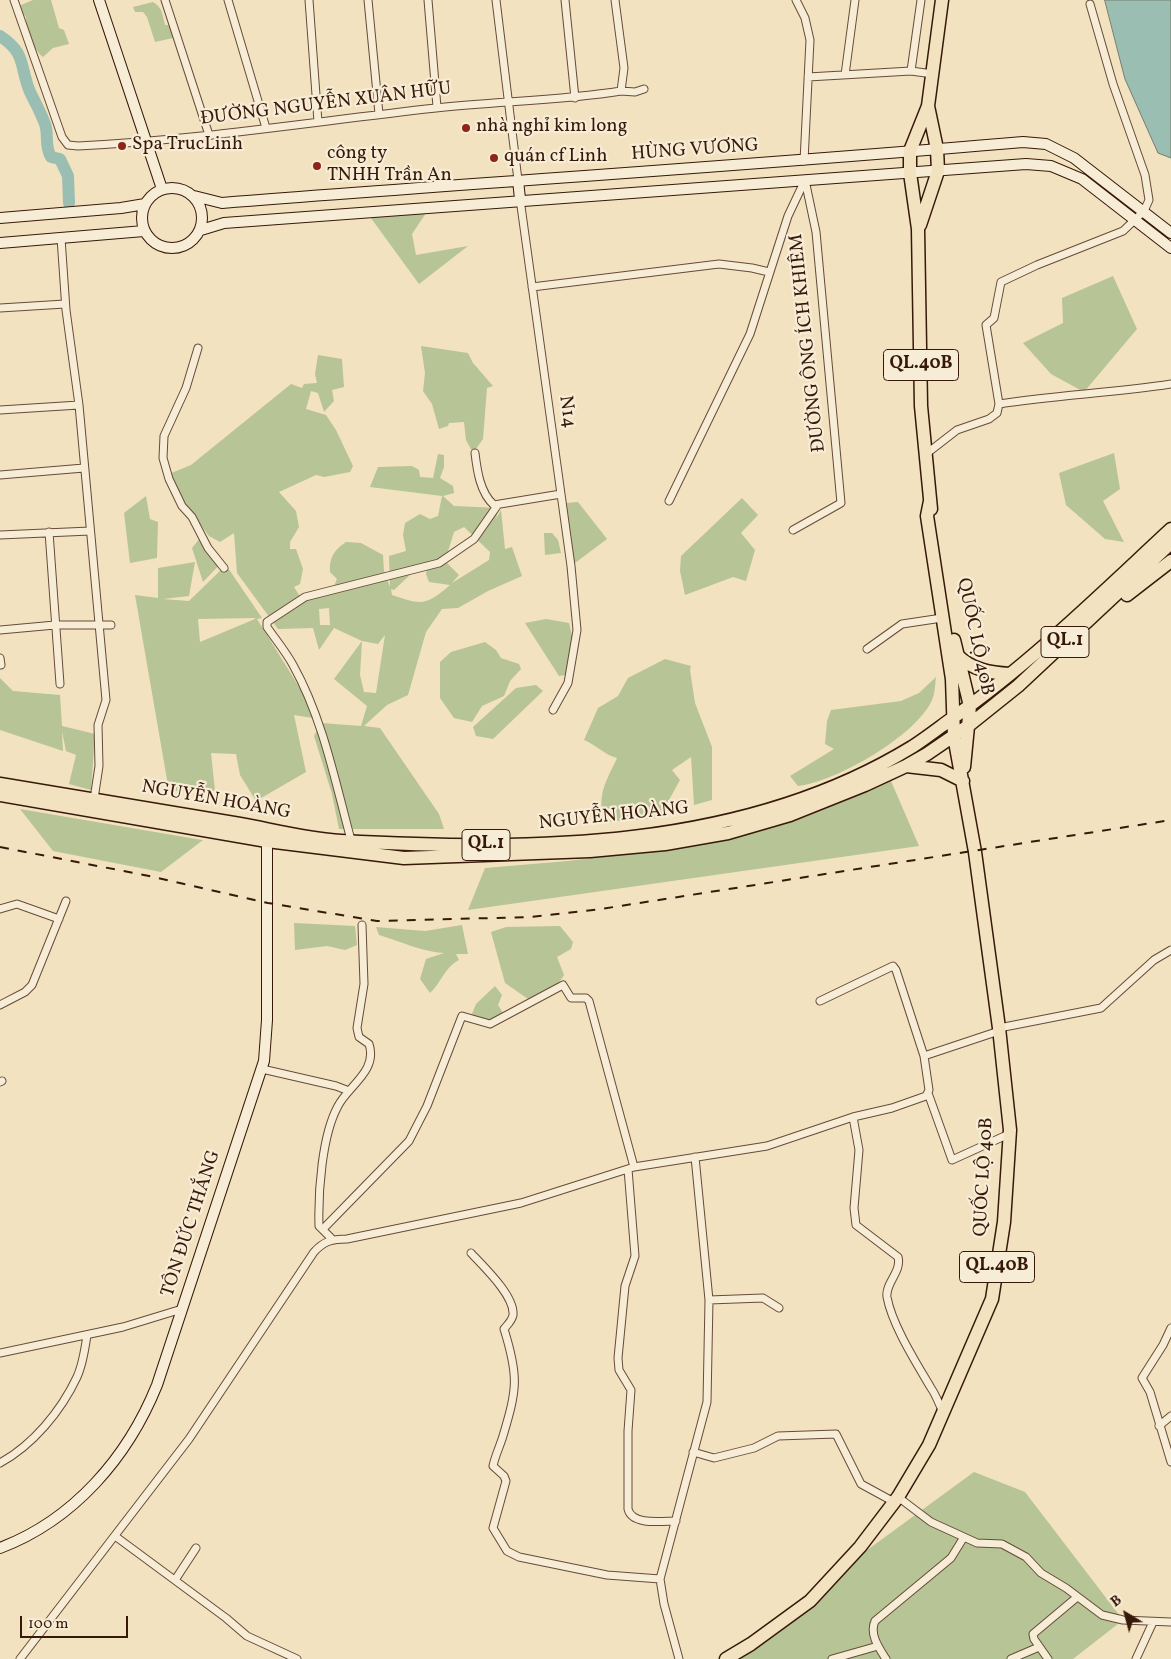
<!DOCTYPE html>
<meta charset="utf-8">
<style>
body{margin:0}
#map{position:relative;width:1171px;height:1659px;overflow:hidden;background:#f2e2c0;font-family:Vollkorn,serif}
canvas{display:block}
.north{position:absolute;left:1101px;top:1589px;width:50px;height:50px;-webkit-text-stroke:4px #f7ecd6;paint-order:stroke;rotate:323deg;font-size:14px;font-weight:700;line-height:20px;text-align:center;color:#37190a}
.north::after{content:'';display:block;margin:auto;width:18px;height:22px;background:#37190a;clip-path:polygon(50% 0,100% 100%,50% 72%,0 100%)}
.scale{position:absolute;left:20px;top:1616px;width:108px;height:22px;box-sizing:border-box;border:2px solid #37190a;border-top:0;padding-left:6px;font-size:15px;line-height:18px;white-space:nowrap;color:#37190a;-webkit-text-stroke:4px #f7ecd6;paint-order:stroke}
</style>
<div id="map">
<canvas width="1171" height="1659"></canvas>
<div class="north">B</div>
<div class="scale">100 m</div>
</div>
<script>
const context = document.querySelector('canvas').getContext('2d');
context.lineJoin = 'round';
function fillPath(path, color) {
  context.fillStyle = color;
  context.fill(path, 'evenodd');
}
function strokePath(path, color, width, dash) {
  context.strokeStyle = color;
  context.lineWidth = width;
  context.lineCap = dash ? 'butt' : 'round';
  context.setLineDash(dash || []);
  context.stroke(path);
}
function label(font, color, halo, rows, align = 'center') {
  context.font = font + ' Vollkorn,serif';
  context.lineWidth = 4.5;
  context.setLineDash([]);
  context.textBaseline = 'middle';
  context.strokeStyle = halo;
  context.fillStyle = color;
  for (const [text, x, y, turn = 0] of rows) {
    context.save();
    context.translate(x, y);
    context.rotate((+turn || 0) * Math.PI / 180);
    context.textAlign = isNaN(turn) ? turn : align;
    if (halo) context.strokeText(text, 0, 0);
    context.fillText(text, 0, 0);
    context.restore();
  }
}
fillPath(new Path2D(`
 M33 0H51L59 28 64 30 69 44 53 48 43 57C33 49 26 30 26 17L21 11V5Z
 M153 2C163 8 162 14 165 25H169L173 38 155 42 147 17 143 12H135L133 7Z
 M428 210 412 234 416 255 468 246 419 284 368 214Z
 M1113 276 1137 329 1084 392 1051 374 1023 343 1063 323 1062 298Z
 M421 346 468 353 473 363 493 386 487 388 483 439 473 453 466 440 464 422 449 423 448 426 439 429 432 404 423 391 425 373Z
 M318 355 342 359 344 387 332 390 334 401 324 412 318 393 311 391 306 409 326 415 336 430 353 466 350 472 324 477 316 475 279 492 296 511 299 527 290 542V549H296L303 569 300 584 294 587 299 595 331 593 337 579 330 572C329 558 334 550 346 542L361 543 383 555 384 571 390 587 389 556 406 551 403 535 405 523 420 514 430 519 438 516 442 496 370 487 378 467 412 466 419 470 420 477 433 478 438 454 444 455V467L440 478 453 486 454 493 443 496 454 506 499 508 496 519 501 510 505 549 512 547 522 576 488 591 458 608 442 609 426 632 408 695 387 705 364 726 380 728 439 814 444 829H339L332 794 314 736 321 723 361 726 367 706 334 679 362 641 334 628 319 650 313 628 278 629 237 573 234 533 220 542 209 536 164 476 191 465 291 384 302 388 304 384 317 383 315 374ZM464 527 490 552 489 560 452 583 459 575 445 561 454 532ZM427 569 426 574 429 582 450 585C426 606 421 605 392 595L391 589 394 590 411 574ZM329 608 330 625H320L319 609ZM385 635 376 693 364 692 360 675 362 641 378 644Z
 M1114 453 1120 489 1103 501 1124 542 1105 539 1066 505 1059 473Z
 M146 496 150 519 158 522 157 558 130 563 124 513Z
 M742 498 758 515 741 533 755 550 746 581 733 577 685 595 680 571 681 556Z
 M578 502 607 539 571 566 566 503Z
 M544 533H552L558 540 561 553 545 555Z
 M200 538 223 561 203 582 192 548Z
 M195 562 189 596 163 599 189 601 226 565 262 618 257 619 319 719 294 715 306 772 256 801 240 775 236 754 211 753 215 791H169L135 595 158 598V568ZM255 618V619L200 642 198 619Z
 M546 619 569 623 574 645 572 674 559 676 525 623Z
 M485 642 496 650 501 658 519 664 521 669 510 681 504 696 482 706 472 722 454 718 440 698V662L451 652Z
 M665 659 691 666 690 670 695 703 712 747V800L694 805 691 757 672 770 680 780 659 818 605 822C596 795 606 782 617 758 605 755 596 745 584 740L598 708 618 696 628 678Z
 M936 677C935 684 935 694 932 700 917 735 836 782 798 786L790 776 834 749 825 744 827 721 831 710 901 701 919 693Z
 M0 678 13 691 60 695 62 726 95 734 91 790 69 784 76 755 66 751 62 731 63 751 0 730Z
 M536 685 543 691 493 739 476 736 473 727 516 688Z
 M891 781 919 846 468 910 485 868 568 861 693 845 803 818Z
 M20 809 202 840H203L161 872 53 851Z
 M294 923 355 926 357 945 345 950 327 946 295 950Z
 M462 925 468 954H456L459 960C444 968 442 982 430 993L420 979 426 959 444 953C422 952 400 941 379 935L376 927 425 931Z
 M560 926 573 942 571 949 557 957 564 975C559 985 547 991 539 1000L528 999 505 983 491 932 506 927Z
 M495 986 502 995 498 1005 503 1013 494 1023 475 1018 472 1014 476 1004Z
 M974 1472 1025 1492 1123 1620 1073 1659H718Z`), '#b7c495');
const water = new Path2D(`
 M1105 0H1171V158L1158 153 1125 79Z`);
fillPath(water, '#9bbeb2');
strokePath(water, '#737c6f', 1);
strokePath(new Path2D(`
 M0 36C27 54 19 65 30 92 35 102 41 113 45 124 49 135 44 145 51 157L60 159 68 176 69 203`), '#9bbeb2', 12);
const street = new Path2D(`
 M14 0 62 137 68 145 78 146C198 140 317 121 436 108 498 101 559 101 621 91L624 68 615 0
 M165 0 209 135
 M228 0 266 128
 M309 0 318 122
 M368 0 379 114
 M428 0 437 107
 M496 0 518 180
 M565 0 575 98
 M796 0 805 18 810 40 804 161
 M911 71 921 0
 M845 75 855 0
 M808 77 911 71 933 74
 M621 91 635 92 644 89
 M520 199 571 566 577 630 568 683 553 710
 M61 238 66 310 79 405 106 700 98 725 99 766 94 799
 M532 287 719 264 752 268 769 272
 M0 308 65 304
 M198 348 186 388 164 436 163 458 169 479 182 506 192 517 208 548 224 568
 M999 404C1056 395 1114 393 1171 384
 M0 410 79 405
 M475 453C477 470 480 493 494 505L561 494
 M926 454 957 430 989 419 997 413 999 404 986 325 994 318 1001 282 1037 265 1123 231 1144 211 1149 200 1145 175 1113 84 1090 4
 M0 475 84 468
 M669 501 750 334 788 216 805 180
 M793 530 841 503 816 232 805 180
 M49 532 60 684
 M0 535 90 531
 M0 630 55 625H111
 M867 649 902 624 942 618
 M0 658 1 665
 M351 840C335 781 323 719 293 665 286 652 276 640 267 627V622L305 597 439 563 474 539 497 506
 M0 909 17 904 59 919
 M820 1001 893 966 896 970 924 1056
 M0 1005 25 992 32 985 66 901
 M999 1028 1101 1008 1154 960 1171 950
 M262 1069 336 1086 349 1091
 M0 1082 2 1081
 M928 1093 952 1160 1009 1134
 M853 1117 859 1150 854 1208 856 1225 898 1257C902 1272 885 1283 887 1297 892 1325 917 1364 931 1388 936 1395 939 1404 943 1412
 M628 1169 635 1256 625 1286 618 1358 619 1370 631 1390 628 1431V1509C632 1526 663 1521 676 1521
 M323 1229 409 1141 427 1106 462 1016 490 1024 563 985 571 998H586L589 1001 634 1167
 M332 1239 319 1226C318 1192 322 1135 338 1106 348 1086 378 1071 369 1044L359 1037 357 1028 364 984 362 925
 M471 1253C483 1266 515 1296 513 1315 512 1321 507 1325 504 1329 519 1377 517 1389 503 1436 500 1446 495 1456 493 1466L504 1476 506 1481 493 1528 507 1551 519 1557 607 1575 660 1579
 M709 1300 763 1298 779 1308
 M1171 1328 1163 1345 1142 1378 1150 1392 1171 1462
 M0 1353 123 1327 182 1309
 M1159 1426 1171 1416
 M693 1452 714 1458 754 1448 778 1436 836 1434 861 1484 894 1502
 M0 1463C33 1445 61 1411 77 1377 83 1364 85 1349 87 1335
 M898 1497 931 1522 977 1543 1002 1544 1026 1557 1041 1573 1066 1588 1102 1615 1123 1620 1171 1622
 M115 1536 226 1618 247 1636 297 1659
 M175 1580 196 1548
 M20 1659 189 1439 314 1252C324 1241 332 1239 347 1239L521 1203 634 1167 767 1146 853 1117 892 1108 926 1096 929 1090 924 1056 999 1031
 M679 1659 664 1604 660 1579 707 1402 709 1300 695 1157
 M832 1659 878 1646
 M886 1659C879 1648 869 1634 875 1621L951 1558 964 1537
 M1011 1659 1039 1647
 M1048 1659 1034 1639 1033 1634 1076 1598
 M1136 1659 1153 1622`);
const secondary = new Path2D(`
 M99 0 162 189
 M518 180 520 199
 M142 218a30 30 0 1 1 60 0a30 30 0 1 1-60 0Z
 M194 196 222 203C489 182 756 165 1023 142L1046 144 1074 158 1171 233
 M0 218 121 208 145 204
 M201 230 224 223 1026 164 1051 166 1082 179 1171 248
 M0 243 144 231
 M0 1548C74 1520 128 1457 157 1385L264 1061 267 1020V841`);
const highway = new Path2D(`
 M920 225 938 171 937 149 928 106
 M931 509 921 406 918 229 910 173V151L928 106 942 0
 M1127 595 1171 561
 M954 640 970 706 964 767
 M957 655C972 670 991 673 1010 674
 M906 766 941 770 963 781
 M0 784C80 797 160 811 240 824 273 830 307 839 341 841 533 851 742 851 912 747 926 738 940 727 954 717 1032 662 1101 594 1171 529
 M0 795 267 841 404 858 590 851 665 844 728 833 790 815 865 785 906 766 927 754 968 726 1018 686 1171 543
 M726 1659 751 1644 810 1601 860 1547 898 1497 929 1445 992 1299 1004 1222 1010 1130 999 1028 975 852 954 736 952 679 927 516 930 501`);
strokePath(street, '#664b38', 9);
strokePath(secondary, '#37190a', 12);
strokePath(highway, '#37190a', 15);
strokePath(street, '#f7ecd6', 7);
strokePath(secondary, '#f7ecd6', 10);
strokePath(highway, '#f2e2c0', 12);
strokePath(new Path2D(`
 M0 847 149 876 268 903 377 921 531 917 601 909 1171 820`), '#37190a', 2, [9, 9]);
for (const [x, y, r, color] of [
 [466,128,5,"#8f2418"],
 [122,146,5,"#8f2418"],
 [494,158,5,"#8f2418"],
 [317,166,5,"#8f2418"]
]) {
  const dot = new Path2D();
  dot.arc(x, y, r, 0, 2 * Math.PI);
  context.fillStyle = color;
  context.fill(dot);
  strokePath(dot, '#f7ecd6', 2);
}
for (const [x, y, w] of [
 [921,365,75],
 [1065,642,48],
 [486,845,48],
 [997,1267,75]
]) {
  const box = new Path2D();
  box.roundRect(x - w / 2, y - 15.5, w, 31, 4);
  context.fillStyle = '#f7ecd6';
  context.fill(box);
  strokePath(box, '#37190a', 1);
}
label('bold 18px', '#37190a', null, [
 ["QL.40B",921,365],
 ["QL.1",1065,642],
 ["QL.1",486,845],
 ["QL.40B",997,1267]
]);
label('19px', '#37190a', '#f7ecd6', [
 ["ĐƯỜNG NGUYỄN XUÂN HỮU",326,105,-7],
 ["HÙNG VƯƠNG",695,151,-4],
 ["ĐƯỜNG ÔNG ÍCH KHIÊM",809,343,-96],
 ["N14",566,412,82],
 ["QUỐC LỘ 40B",974,637,78],
 ["NGUYỄN HOÀNG",216,801,10],
 ["NGUYỄN HOÀNG",614,817,-6],
 ["QUỐC LỘ 40B",985,1177,-87],
 ["TÔN ĐỨC THẮNG",192,1224,-72]
]);
label('19px', '#37190a', '#f7ecd6', [
 ["nhà nghỉ kim long",476,128],
 ["Spa TrucLinh",132,146],
 ["công ty",327,155],
 ["TNHH Trần An",327,177],
 ["quán cf Linh",504,158]
], 'left');
</script>
